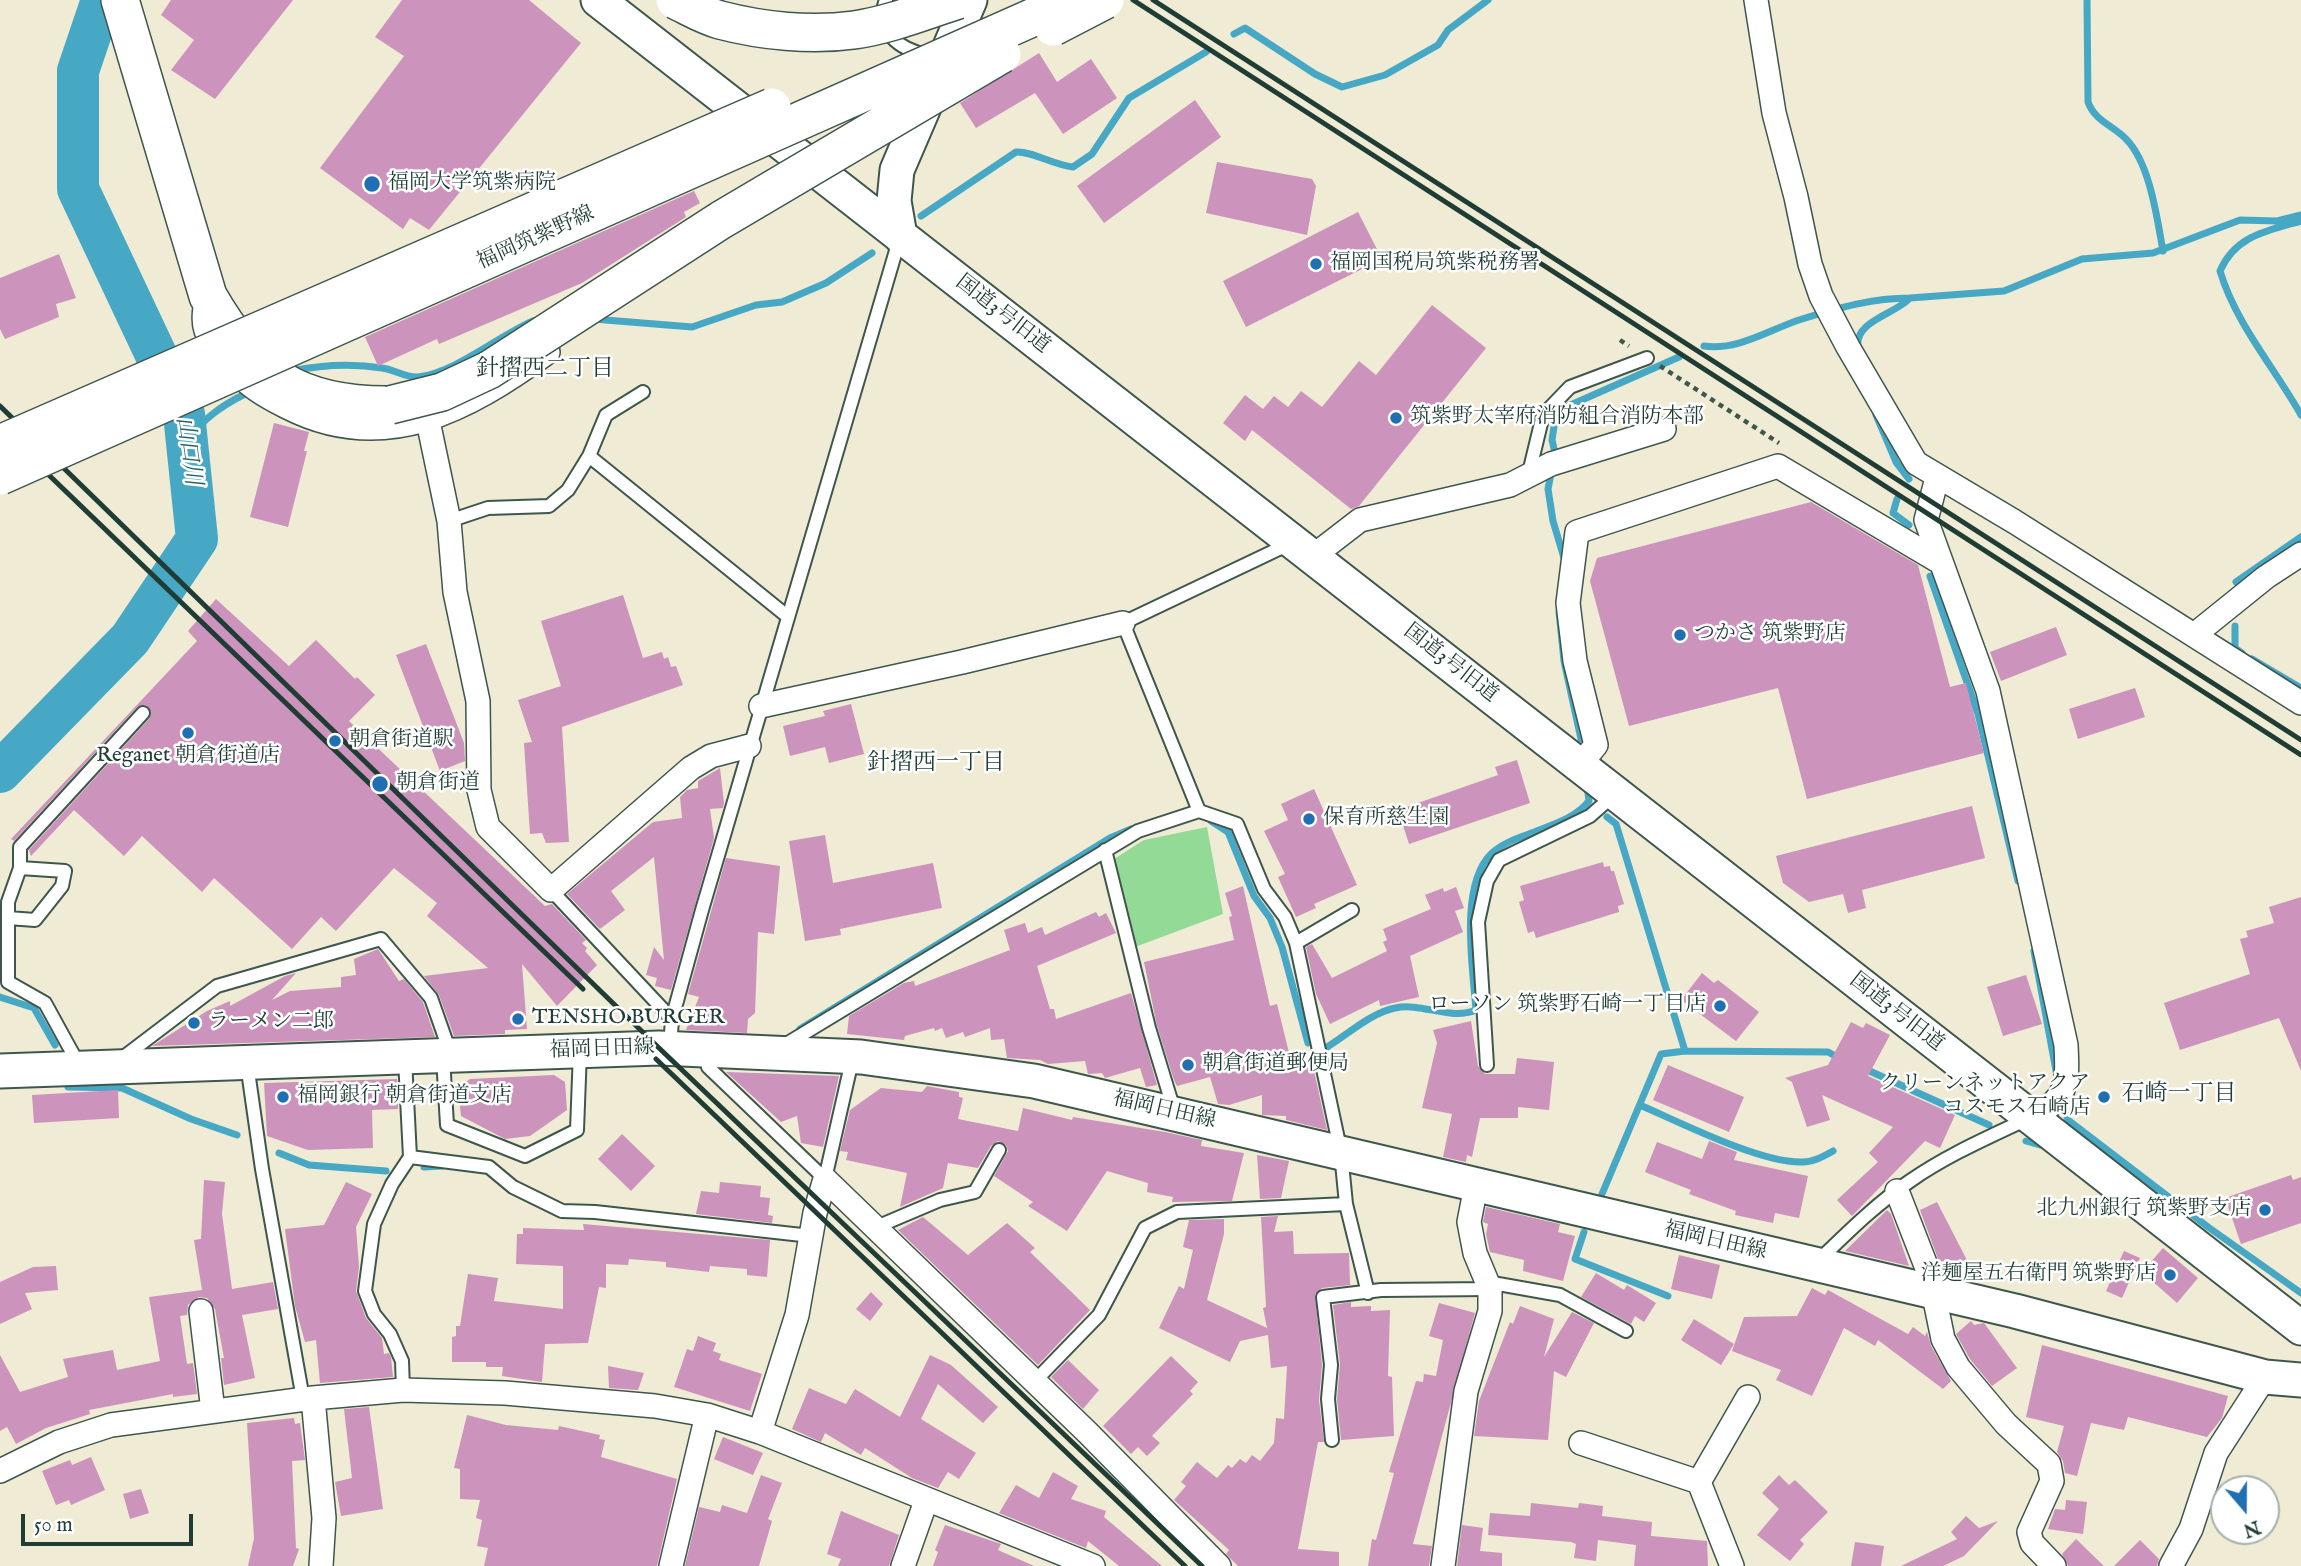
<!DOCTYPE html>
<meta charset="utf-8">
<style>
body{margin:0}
#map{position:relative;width:2301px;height:1566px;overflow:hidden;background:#efebd4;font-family:"IM FELL English",serif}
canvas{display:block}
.north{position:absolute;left:2210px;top:1475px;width:70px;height:70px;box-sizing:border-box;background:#fff;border:2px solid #a5b1ae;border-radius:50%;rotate:160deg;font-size:19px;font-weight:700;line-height:28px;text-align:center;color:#1f3d34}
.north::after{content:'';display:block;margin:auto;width:24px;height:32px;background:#1f6fb2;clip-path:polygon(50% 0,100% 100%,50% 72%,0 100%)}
.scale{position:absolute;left:21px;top:1514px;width:172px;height:32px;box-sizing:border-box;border:4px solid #1f3d34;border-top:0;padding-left:9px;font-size:21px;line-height:24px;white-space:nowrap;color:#1f3d34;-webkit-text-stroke:5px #fff;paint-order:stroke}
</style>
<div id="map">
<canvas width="2301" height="1566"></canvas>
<div class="north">N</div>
<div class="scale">50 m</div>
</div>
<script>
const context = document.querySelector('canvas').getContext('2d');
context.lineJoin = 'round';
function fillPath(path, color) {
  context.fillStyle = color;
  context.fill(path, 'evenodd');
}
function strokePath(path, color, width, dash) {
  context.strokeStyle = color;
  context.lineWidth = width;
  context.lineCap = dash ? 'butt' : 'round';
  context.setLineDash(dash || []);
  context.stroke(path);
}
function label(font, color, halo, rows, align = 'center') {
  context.font = font + ' "IM FELL English","Noto Serif JP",serif';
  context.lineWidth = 5;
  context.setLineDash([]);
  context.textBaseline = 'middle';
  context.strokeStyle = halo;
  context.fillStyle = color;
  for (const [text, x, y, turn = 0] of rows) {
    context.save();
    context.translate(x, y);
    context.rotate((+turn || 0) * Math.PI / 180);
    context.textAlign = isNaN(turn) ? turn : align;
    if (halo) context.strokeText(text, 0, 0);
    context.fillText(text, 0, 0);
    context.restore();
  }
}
fillPath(new Path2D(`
 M1207 827 1223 914 1135 947 1114 859 1144 840Z`), '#92da95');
strokePath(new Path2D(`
 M2087 0 2088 102C2095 121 2112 125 2126 139 2150 163 2157 218 2163 251
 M1234 34 1245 28 1315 74 1342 87 1385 75 1438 45 1448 30 1488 0
 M921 216 1016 152C1032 151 1053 165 1073 167L1092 154 1129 98 1206 52
 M2301 221C2266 231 2235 236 2220 271 2236 324 2274 367 2301 415
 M593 319 692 327 756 305 782 302 826 283 872 253
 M1704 346C1738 351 1770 329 1802 319 1838 308 1872 298 1910 298
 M1858 347C1854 321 1896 314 1910 298L2004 291 2082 259 2153 253 2240 220 2277 221 2301 215
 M291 371C321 365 351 363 382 368 393 369 406 378 418 377 455 373 498 336 533 321
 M1876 415 1896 462 1909 479
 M187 441C203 419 221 406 245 394
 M1897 499 1893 513 1909 525
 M1564 558 1553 521 1548 489 1555 453 1552 440 1555 420 1566 407 1679 357
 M1930 576 1978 714 2018 881
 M2236 582 2301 537
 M1559 612 1564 661 1581 739
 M2235 626V648L2242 653
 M2252 659 2301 688
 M1607 817 1616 824 1685 1051
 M1211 821 1228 832 1254 896 1270 918 1282 947 1308 1043
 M2034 951 2057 1076
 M0 997 34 1008 55 1045
 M800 1029 1110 838 1131 829
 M1324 1049C1346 1036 1370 1013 1395 1008 1423 1002 1449 1021 1476 1010 1473 968 1459 886 1491 854 1501 844 1517 838 1529 834 1551 825 1575 819 1589 801L1587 785
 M1863 1068 1989 1125
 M68 1087 122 1088 191 1119 237 1135
 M1640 1105C1679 1122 1762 1164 1803 1162 1814 1162 1824 1156 1833 1151
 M2066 1114 2068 1120 2208 1227 2301 1293
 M2026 1141 2040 1145
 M279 1153 309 1165 386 1171
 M424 1167 442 1166
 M1602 1194 1661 1054 1685 1051 1828 1052 1839 1058
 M1584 1232 1575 1259 1668 1296`), '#47a8c6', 7);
strokePath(new Path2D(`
 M0 772 130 639 197 539 184 414 78 189V71L102 0`), '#47a8c6', 42);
fillPath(new Path2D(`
 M171 0H293L215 99 171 70 194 40 161 15Z
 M402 0H529L581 43 429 230 410 218 403 229 320 168 404 56 375 37Z
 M1039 53 1057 82 1091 59 1117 98 1063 134 1035 93 976 128 960 103Z
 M1195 100 1221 137 1104 223 1077 186Z
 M1217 162 1312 179 1316 186 1307 235 1206 213Z
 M694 191 700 203 684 212 686 217 582 283 439 344 437 339 378 366 365 337Z
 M1358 212 1382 259 1246 327 1223 281Z
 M59 254 76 298 56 304 59 317 5 339 0 329V278Z
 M1432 305 1486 348 1359 506 1351 509 1252 430 1245 441 1223 423 1245 395 1263 409 1274 396 1288 407 1301 391 1322 407 1359 361 1376 375Z
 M274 423 309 432 304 451H307L288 527 250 517Z
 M1811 502 1918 565 1950 687 1966 683 1984 753 1807 799 1778 688 1629 726 1590 581 1597 558Z
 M623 595 643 658 662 652 664 659 668 657 671 667 676 666 683 685 562 727 569 842 546 843 542 833 530 834 524 743 532 742 518 700 561 686 541 621Z
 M216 599 289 666 316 640 355 679 357 677 375 695 349 721 545 906 552 904 586 940 582 943 587 948 585 951 597 965 557 1006 522 964 527 1029 505 1030V1034L454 1036 439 995 424 976 488 968 427 916 437 903 394 868 336 931 321 917 292 949 214 878 202 892 142 836 124 856 74 810 31 856 29 850 149 719 151 711 146 705 137 707 14 841 11 839 197 641 188 631Z
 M2056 627 2067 655 2001 681 1990 652Z
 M426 644 464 743 465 761 440 771 396 655Z
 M2135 688 2145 717 2078 739 2069 709Z
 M851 704 864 754 829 763 825 747 790 756 783 726 825 716 823 711Z
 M1517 760 1530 803 1409 844 1398 810 1498 775 1495 767Z
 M720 768 724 803 723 808 710 809 714 838 671 990 655 986 657 978 646 975 654 947 664 960 654 857 611 891 625 910 600 929 567 894 653 822 682 818 680 797 687 790 698 788V781Z
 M1314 789 1357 885 1314 904 1316 908 1296 917 1278 877 1285 874 1264 831 1288 820 1281 804Z
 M1972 806 1985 858 1862 890 1866 908 1848 913 1843 894 1809 902 1783 883 1776 856Z
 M825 835 833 883 933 863 942 908 840 929 841 935 805 941 789 841Z
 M726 858 780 866 774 934 758 932 755 1013 748 1019 747 1033 686 1030 699 997 688 994Z
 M1603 862 1604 867 1610 866 1611 871H1614L1624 904 1618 906 1619 912 1536 938 1534 931 1528 933 1519 902 1524 900 1520 886Z
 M1243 886 1270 1006 1277 1004 1293 1069 1313 1066 1327 1130 1286 1120V1116L1262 1115V1095L1229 1105 1218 1104 1210 1077 1177 1086 1174 1080 1157 1026 1144 962 1234 940 1229 917 1232 916 1225 893Z
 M1456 887 1464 908 1455 911 1463 932 1410 956 1419 997 1380 1006 1379 1000 1330 1024 1316 994 1306 947 1312 944 1332 978 1387 951 1383 942 1387 940 1383 929 1431 909 1425 895 1443 888 1444 892Z
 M2301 897V1071L2279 1018 2180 1050 2164 1003 2250 974 2240 939 2248 937 2246 931 2274 923 2269 907Z
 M1096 912 1099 917 1106 913 1116 933 1037 966 1050 1009H1054L1056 1019 1131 993 1157 1085 1146 1087 1140 1068 1105 1078 1102 1073 1088 1074 1085 1061 1048 1064 1040 1060 1007 1058 1004 1039 991 1040 990 1028 965 1037 963 1032 946 1038 942 1028 935 1031 934 1028 905 1036 904 1040 847 1034 849 1016 904 983 914 981 915 986 1010 950 1004 930 1025 923 1028 933 1042 927 1045 935Z
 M378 949 399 981 404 979 423 1002 435 1037 152 1046 207 1011 230 1001V1006L285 976 296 973 272 1000 290 991 341 987V977L356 975 354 959Z
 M1702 973 1714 983 1718 980 1759 1012 1736 1041 1681 1000Z
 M2026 975 2042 1024 2003 1036 1987 987Z
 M1471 1021 1478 1066 1485 1074H1515L1517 1058 1554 1062 1549 1110 1518 1107V1118H1480L1472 1157 1467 1155 1466 1162 1443 1157 1452 1114 1422 1108 1437 1043 1433 1030Z
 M1851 1022 1863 1028 1866 1023 1890 1035 1868 1076 1955 1115 1940 1148 1925 1141 1852 1216 1837 1200 1878 1162 1869 1153 1893 1127 1822 1095 1830 1120 1807 1127 1792 1082 1785 1078 1828 1065Z
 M1668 1065 1744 1097 1729 1132 1653 1100Z
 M726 1072 839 1076 823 1147 801 1143 797 1116 781 1122Z
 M554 1075 565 1082 567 1110 530 1136 505 1139 461 1116 458 1088 470 1079Z
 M397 1079 398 1109 372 1110 373 1148 308 1150 267 1136 264 1083Z
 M927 1086 959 1092V1097L963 1098 958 1119 1018 1131 1023 1108 1072 1120 1073 1117 1165 1132 1202 1140 1201 1146 1244 1153 1232 1201 1172 1202 1173 1197 1147 1192 1148 1183 1107 1171 1067 1231 1028 1206 1033 1202 994 1176 1008 1151 1006 1145 998 1141 991 1146 978 1168 948 1163 943 1188 900 1207 907 1173 846 1160 848 1152 840 1151 850 1110 881 1088 922 1092Z
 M118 1090 119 1118 34 1123 32 1095Z
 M622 1134 655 1166 631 1191 598 1159Z
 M1709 1141 1737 1152 1734 1160 1808 1176 1799 1218 1775 1213 1773 1223 1735 1215 1736 1211 1689 1194 1691 1190 1645 1172 1657 1142 1702 1159Z
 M1257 1155 1289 1161 1281 1198 1260 1199Z
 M2291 1175 2293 1180 2301 1177V1223L2241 1244 2225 1198Z
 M204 1180 225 1182 222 1214 232 1289 273 1282 278 1309 242 1315 255 1378 224 1385 221 1358H224L215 1309 207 1298 199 1297 188 1305 187 1315 180 1316 187 1364 193 1363 197 1394 173 1397V1394L89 1410 90 1414 46 1428 16 1444 7 1427 0 1431V1355L20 1392 68 1377 63 1359 113 1350 117 1370 160 1361 149 1297 202 1290 194 1240 201 1239Z
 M346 1182 372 1194 356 1227 359 1267 356 1291 366 1318 382 1338 384 1354 389 1353 391 1357 393 1377 320 1383 316 1340 305 1342 295 1306 285 1229 324 1225Z
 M720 1182 761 1186 760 1197 770 1198 768 1215 773 1216 772 1223 696 1214 701 1191 719 1193Z
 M1937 1202 1970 1266 1950 1276 1944 1275 1920 1210Z
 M1486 1207 1560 1224 1558 1232 1575 1236 1563 1281 1523 1271 1524 1260 1490 1252 1486 1234 1488 1224 1483 1222Z
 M1887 1210 1891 1214 1909 1266 1845 1251Z
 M1278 1216 1274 1232 1293 1231 1294 1254 1349 1253 1350 1285 1322 1288 1315 1294 1322 1365 1319 1400 1324 1442H1318L1298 1549 1339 1552V1566H1238L1226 1554 1229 1550 1174 1500 1186 1486 1181 1482 1197 1462 1217 1478 1228 1465 1232 1468 1240 1459 1246 1463 1252 1455 1260 1461 1274 1443 1276 1418 1284 1419 1287 1366 1271 1368 1268 1335 1240 1341 1230 1362 1159 1328 1179 1286 1184 1289 1193 1250 1183 1247 1189 1220 1224 1219V1234L1207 1300 1267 1328 1263 1308 1266 1307 1261 1217Z
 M923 1217 968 1255 1007 1223 1035 1248 1030 1252 1090 1310 1038 1365 898 1230Z
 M583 1224 770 1240 767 1277 747 1275V1269L710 1266 709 1272 666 1267V1262L629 1259 628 1265 606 1264V1288L599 1287 588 1343 545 1344 542 1382 502 1376 503 1367H486V1362H452V1337L456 1336V1326H460L468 1274 498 1278 494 1301 563 1309V1266L516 1264 517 1234H523V1228L584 1230Z
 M2163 1248 2198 1278 2177 1303 2142 1272Z
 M2124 1251 2140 1258 2122 1298 2106 1291Z
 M1679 1255 1720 1265 1712 1299 1671 1289Z
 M56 1266 58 1290 25 1293 32 1309 0 1324V1282L33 1267Z
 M1596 1273 1624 1290 1627 1285 1656 1303 1644 1322 1635 1316 1631 1324 1581 1297Z
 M1812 1288 1825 1295 1828 1290 1908 1334 1913 1327 1925 1336 1927 1332 1931 1346 1951 1381 1943 1389 1878 1340 1875 1346 1844 1328 1812 1396 1776 1380 1781 1370 1732 1351 1744 1317 1797 1316Z
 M871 1292 883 1304 870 1321 856 1309Z
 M1351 1302V1307L1371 1306V1311L1390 1310 1388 1376 1392 1377 1394 1436 1341 1440 1337 1399 1340 1364 1333 1305Z
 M1439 1303 1475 1313 1413 1544 1432 1546 1429 1566H1368L1372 1539 1376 1540 1394 1473 1389 1472 1416 1381 1423 1382 1424 1374 1436 1376 1443 1340 1429 1336Z
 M1520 1306 1554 1319 1544 1357 1572 1312 1594 1323 1566 1377 1554 1371 1548 1440 1474 1436 1479 1401 1510 1322 1513 1324Z
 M1694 1319 1734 1344 1721 1365 1681 1340Z
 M1971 1321 1974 1325 1984 1323 2017 1368 1992 1386 1970 1359 1956 1334Z
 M698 1336 716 1343 713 1351 721 1354 719 1360 762 1374 750 1411 674 1387 687 1349 693 1351Z
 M2042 1345 2228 1396 2222 1418 2207 1437 2128 1417 2124 1430 2091 1423 2077 1476 2065 1473 2063 1461 2057 1452 2064 1426 2026 1417Z
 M930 1355 951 1365 998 1407 983 1423 938 1384 921 1419 976 1453 959 1479 948 1472 938 1488 912 1478 865 1448 861 1455 825 1433 821 1442 792 1429 809 1388 846 1404 855 1389 900 1417Z
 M1171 1356 1198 1382 1190 1391 1193 1394 1152 1436 1160 1443 1147 1456 1138 1447 1131 1454 1103 1426Z
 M1068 1360 1099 1390 1083 1409 1051 1377Z
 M608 1366 644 1373 638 1390 609 1388Z
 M369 1407 383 1509 341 1516 335 1482 352 1478 344 1409Z
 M467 1415 506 1425 558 1430 559 1426 600 1435 599 1439 605 1440 601 1457 677 1479 657 1566H484L488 1548 477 1546 482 1520 476 1518 480 1500 460 1499V1469L454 1468Z
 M294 1418 295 1424 300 1423 305 1460 292 1461 296 1548 299 1549 293 1566H248L254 1538 247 1423Z
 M723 1437 763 1453 753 1475 714 1459Z
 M91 1457 105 1490 71 1505 69 1500 56 1505 42 1471 70 1460 72 1465Z
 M1053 1472 1078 1486 1071 1499 1106 1511 1104 1517 1162 1566H1119L1088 1541 1086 1548 999 1513 1016 1485 1039 1498Z
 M761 1475 782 1483 768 1519 772 1521 759 1566H685L699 1507 720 1512 722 1505 747 1513Z
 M1779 1475 1789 1485 1795 1480 1828 1512 1800 1540 1804 1544 1790 1561 1757 1535 1779 1509 1762 1493Z
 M141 1489 149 1513 130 1519 123 1494Z
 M2066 1500 2087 1502 2083 1534 2048 1529 2055 1509 2065 1510Z
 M1531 1503 1578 1508 1579 1503 1603 1506 1602 1516 1652 1522 1651 1536 1707 1541 1708 1566H1634L1636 1545 1598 1540 1596 1561 1574 1558 1576 1544 1571 1542 1488 1535 1490 1513 1530 1516Z
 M841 1511 899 1535 889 1566H838L841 1559 827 1554Z
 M1966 1516 1979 1528 1998 1521 1964 1556 1943 1566H1901L1957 1539 1951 1532Z
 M945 1525 1001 1544 998 1550 1034 1566H933L938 1552 935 1550Z
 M1462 1525 1483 1528 1480 1551 1502 1553V1566H1457Z
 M2076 1539 2104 1566H2068L2062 1554Z
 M2140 1540 2159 1559 2157 1566H2114Z
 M1855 1542 1884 1546 1881 1566H1851Z`), '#cc93bd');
const lane = new Path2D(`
 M886 0C873 31 901 50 927 55
 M589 456 787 616
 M1528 477 1543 415 1570 387 1647 358
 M449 521 488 508 549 506 568 490 589 456 606 415 643 392
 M1105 850 1149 1028 1174 1110
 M551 890 672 1019
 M8 918 35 920 62 886 65 871 20 868
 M1296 943 1352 910
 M783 1046 1138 831 1199 811
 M670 1048 672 1019 702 910 900 237
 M705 1052 708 1067 825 1179
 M443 1057 447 1125 525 1156 577 1130 580 1051
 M121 1059 217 986 381 939 431 998 450 1052
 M247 1064 262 1169 303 1399
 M79 1065 45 1003 8 982V902L20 868V847L143 713
 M1487 1065 1478 922 1487 881 1499 860 1590 816 1615 794
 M410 1157 489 1167 513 1187 562 1211 595 1212 811 1236
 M825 1179 853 1056
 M1346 1204 1368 1293
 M874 1228 940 1200 975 1192 999 1150
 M1817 1262C1847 1233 1876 1204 1910 1181 1947 1155 1989 1137 2029 1118
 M1487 1282 1560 1295 1626 1331
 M1034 1382 1099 1315 1145 1228 1177 1212 1346 1204 1341 1153 1296 943 1285 917 1264 889 1237 824 1199 811 1123 623 1289 544
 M403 1390 402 1361 390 1334 374 1314 365 1291 374 1224 392 1184 410 1157 405 1059
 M1332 1440 1328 1399 1331 1365 1323 1297 1381 1290 1490 1289`);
const street = new Path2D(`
 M1756 0 1774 113 1796 197 1810 264 1821 296 1848 347 1916 463 2015 522 2301 703
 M208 296C197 331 210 340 231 366 246 385 265 396 287 407 385 457 468 410 548 352
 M428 421 449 521 455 592 478 701 479 790 488 827 551 890 691 768 711 756 749 746
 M1937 478 1926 520 1988 691 2066 1045C2068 1085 2068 1098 2031 1118
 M1312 557 1360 520 1510 485 1551 464 1664 429
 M2194 635 2266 577 2301 554
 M761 706 962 662 1123 623
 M1580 765 1596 745 1575 661 1568 603 1577 532 1778 466 1940 562
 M825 1179 1088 1433 1219 1566
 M1897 1191 1930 1276 1943 1339 1958 1367 2006 1424 2049 1464 2052 1481 2029 1532 2032 1543 2054 1566
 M201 1311 213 1411
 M313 1398 324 1518 321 1566
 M760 1432 797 1315 815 1213 825 1179
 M1581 1443 1699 1482 1732 1566
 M0 1471 59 1442 111 1425 313 1398 403 1390 505 1393 655 1406 707 1415 760 1432 1093 1566
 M1699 1482 1748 1397
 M671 1566 707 1415
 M903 1566 926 1501
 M1443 1566 1466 1391 1490 1311V1289L1475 1253 1469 1222 1476 1186
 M2171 1566 2191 1529 2216 1453 2265 1377`);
const secondary = new Path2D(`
 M598 0 2301 1328
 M900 236 894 201 897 170 970 0
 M0 1071 659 1048 861 1057 1034 1081 2015 1311 2265 1377 2301 1380`);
const primary = new Path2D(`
 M120 0 208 296C253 375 298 406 390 405`);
strokePath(lane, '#3e574c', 16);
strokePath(street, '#3e574c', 26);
strokePath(secondary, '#3e574c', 37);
strokePath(primary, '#3e574c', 40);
strokePath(new Path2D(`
 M1620 340 1629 346
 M1660 366 1779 443`), '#3e574c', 4.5, [5, 5]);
strokePath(lane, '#fff', 12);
strokePath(street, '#fff', 23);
strokePath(secondary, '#fff', 33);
strokePath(primary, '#fff', 37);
strokePath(new Path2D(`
 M1133 0 2301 755
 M1153 0 2301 740
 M0 406 659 1048 1202 1566
 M0 428 583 989
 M656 1059 1185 1566`), '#1f3d34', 5);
const primaryBridge = new Path2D(`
 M675 0C690 7 705 16 720 20 762 31 811 36 854 30 889 25 924 11 958 0
 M1053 27 1105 0
 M390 405 442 392 489 370 721 220 1002 54
 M0 444 772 107
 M0 476 1072 0`);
strokePath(primaryBridge, '#3e574c', 40, []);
strokePath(primaryBridge, '#fff', 37);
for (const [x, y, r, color] of [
 [372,184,9,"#1f6fb2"],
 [1316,264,7,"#1f6fb2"],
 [1396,418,7,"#1f6fb2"],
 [1680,635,7,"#1f6fb2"],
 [188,733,7,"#1f6fb2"],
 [335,741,7,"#1f6fb2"],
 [380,784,9,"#1f6fb2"],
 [1309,819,7,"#1f6fb2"],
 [1720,1006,7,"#1f6fb2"],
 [518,1019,7,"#1f6fb2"],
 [194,1023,7,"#1f6fb2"],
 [1188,1065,7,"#1f6fb2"],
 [283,1097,7,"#1f6fb2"],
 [2104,1097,7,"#1f6fb2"],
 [2265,1210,7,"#1f6fb2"],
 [2170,1275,7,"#1f6fb2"]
]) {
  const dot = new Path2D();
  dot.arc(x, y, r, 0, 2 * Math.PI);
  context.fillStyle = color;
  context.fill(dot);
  strokePath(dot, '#fff', 2.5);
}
label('21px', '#1f3d34', '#fff', [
 ["福岡大学筑紫病院",388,184],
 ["福岡国税局筑紫税務署",1330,264],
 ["筑紫野太宰府消防組合消防本部",1410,418],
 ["つかさ 筑紫野店",1694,635],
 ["朝倉街道駅",349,741],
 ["Reganet 朝倉街道店",188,757,"center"],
 ["朝倉街道",396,784],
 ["保育所慈生園",1323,819],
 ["ローソン 筑紫野石崎一丁目店",1706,1006,"right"],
 ["TENSHO BURGER",532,1019],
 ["ラーメン二郎",208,1023],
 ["朝倉街道郵便局",1202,1065],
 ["クリーンネットアクア",2090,1085,"right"],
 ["コスモス石崎店",2090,1109,"right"],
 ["福岡銀行 朝倉街道支店",297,1097],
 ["北九州銀行 筑紫野支店",2251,1210,"right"],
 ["洋麺屋五右衛門 筑紫野店",2156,1275,"right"]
], 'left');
label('21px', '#1f3d34', '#fff', [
 ["福岡筑紫野線",536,239,-24],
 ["国道3号旧道",1002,315,38],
 ["国道3号旧道",1450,664,38],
 ["国道3号旧道",1896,1013,38],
 ["福岡日田線",602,1050,-2],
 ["福岡日田線",1164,1111,13],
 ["福岡日田線",1715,1242,13]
]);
label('23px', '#1f3d34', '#fff', [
 ["針摺西二丁目",545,370],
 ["針摺西一丁目",936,764],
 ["石崎一丁目",2179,1095]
]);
label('italic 23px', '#2d6267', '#fff', [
 ["山口川",187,451,82]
]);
</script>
